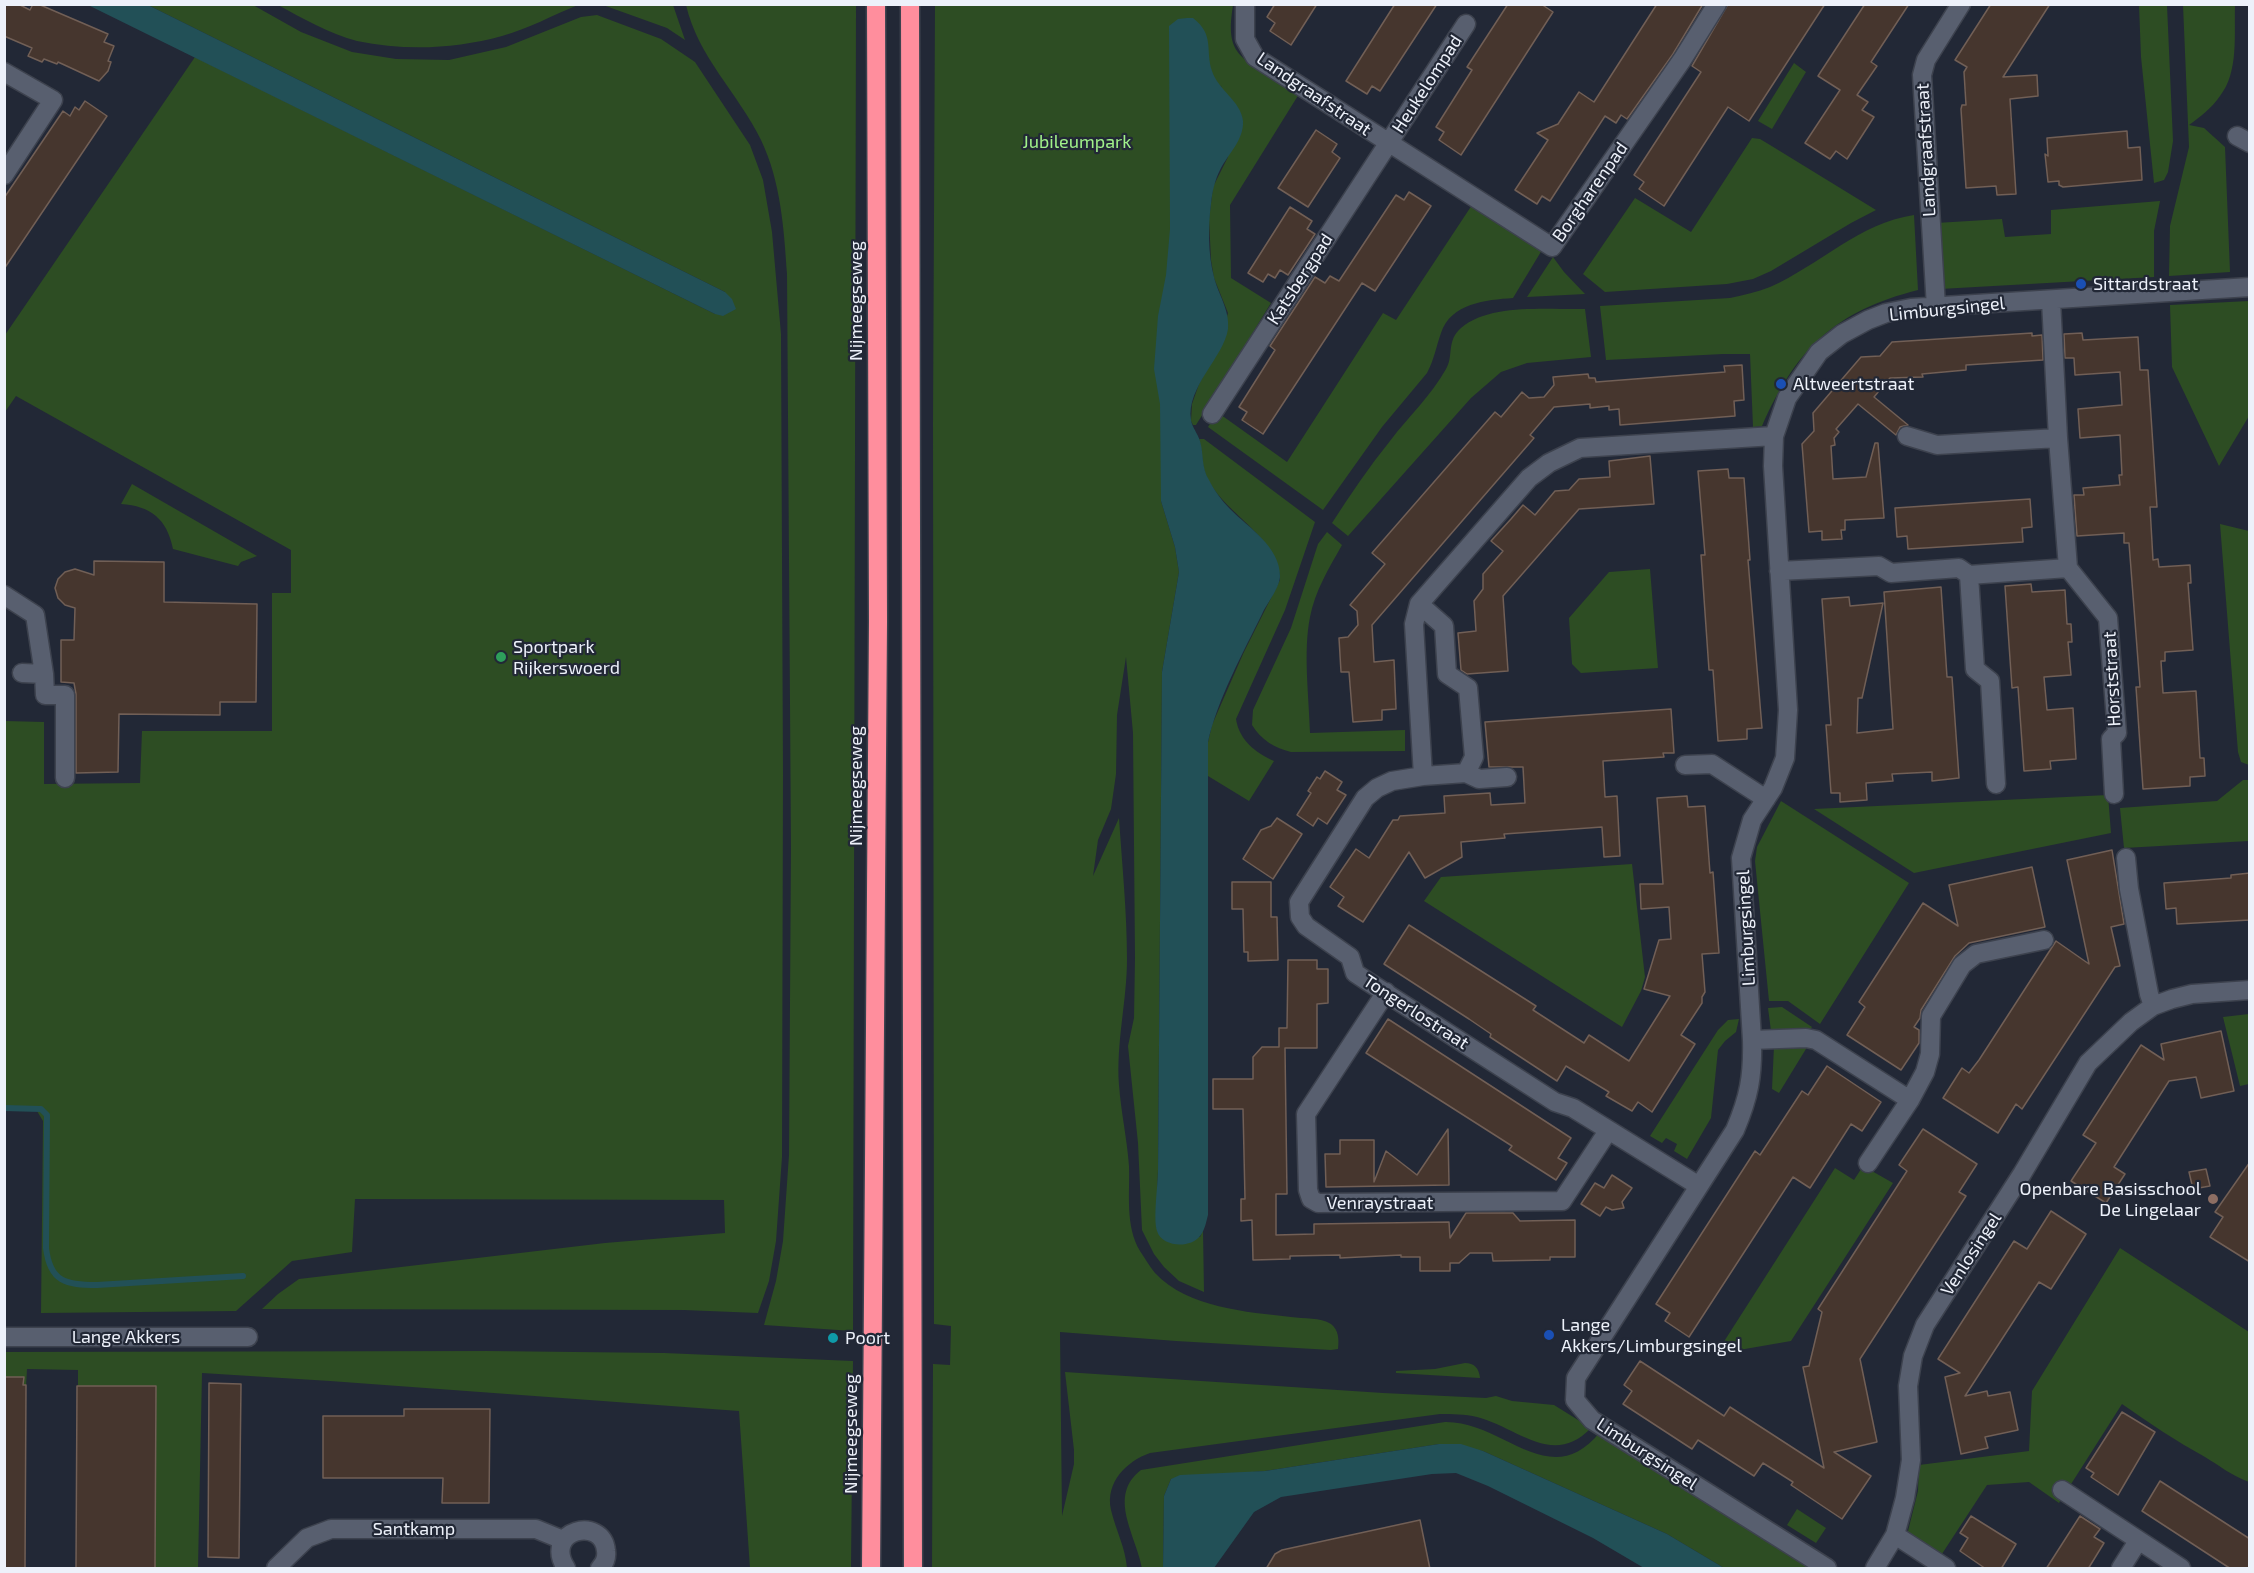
<!DOCTYPE html>
<style>
body{margin:0}
#map{position:relative;width:2254px;height:1573px;overflow:hidden;background:#222836;font-family:"Exo 2",sans-serif}
canvas{display:block}
.frame{position:absolute;inset:0;border:6px solid #edf1fa;pointer-events:none}
</style>
<div id="map">
<canvas width="2254" height="1573"></canvas>
<div class="frame"></div>
</div>
<script>
const context = document.querySelector('canvas').getContext('2d');
context.lineJoin = 'round';
function fillPath(path, color) {
  context.fillStyle = color;
  context.fill(path, 'evenodd');
}
function strokePath(path, color, width, dash) {
  context.strokeStyle = color;
  context.lineWidth = width;
  context.lineCap = dash ? 'butt' : 'round';
  context.setLineDash(dash || []);
  context.stroke(path);
}
function label(font, color, halo, rows, align = 'center') {
  context.font = font + ' "Exo 2",sans-serif';
  context.lineWidth = 4.5;
  context.setLineDash([]);
  context.textBaseline = 'middle';
  context.strokeStyle = halo;
  context.fillStyle = color;
  for (const [text, x, y, turn = 0] of rows) {
    context.save();
    context.translate(x, y);
    context.rotate((+turn || 0) * Math.PI / 180);
    context.textAlign = isNaN(turn) ? turn : align;
    if (halo) context.strokeText(text, 0, 0);
    context.fillText(text, 0, 0);
    context.restore();
  }
}
fillPath(new Path2D(`
 M148 5H253L301 32 352 52 396 59 449 60 506 47 581 17 597 15 661 39 695 62 750 145 763 180 772 232 781 334 783 775 782 1157 776 1241 769 1281 758 1313 684 1310 262 1309 278 1294 299 1279 605 1243 725 1233 724 1200 355 1199 352 1252 292 1261 236 1311 41 1313 43 1121 37 1111H5V721L44 722V784L140 783 142 731H272V593H291V550L16 396 5 412V335L195 57 715 314 725 292Z
 M278 5H578C553 15 528 29 502 36 455 49 405 51 357 41 330 34 302 18 278 5Z
 M603 5H673L685 40 667 28Z
 M686 5H856L853 1331 764 1325 776 1281 783 1241 789 1155 791 847 787 274C784 229 781 182 761 140 738 93 698 57 686 5Z
 M935 5H1233C1231 19 1228 38 1237 51 1246 65 1284 85 1299 94L1230 205 1231 278 1271 303 1196 425H1193L1191 421 1192 404 1199 384 1217 352 1228 313 1214 278 1211 260 1209 219 1213 187 1228 157 1221 85 1161 501 1175 547 1179 572 1162 672 1158 1170 1156 1227 1200 1237 1203 1230 1204 1292 1179 1281 1164 1267 1154 1254 1142 1230 1138 1143 1128 1046 1134 1018 1135 958 1133 733 1126 657 1117 715 1116 774 1111 809 1098 840 1093 876 1119 818C1122 864 1127 912 1127 959 1127 1001 1116 1042 1119 1085 1121 1112 1127 1139 1129 1166 1130 1194 1125 1226 1140 1251 1145 1258 1149 1266 1155 1273 1188 1308 1247 1312 1291 1317 1304 1319 1320 1317 1331 1324 1339 1330 1339 1340 1338 1349L1331 1350 1176 1341 1060 1332 1062 1516 1074 1464V1450L1065 1372 1383 1393 1486 1398 1496 1396 1512 1401 1554 1405 1591 1428C1553 1468 1517 1427 1477 1417 1465 1414 1452 1414 1440 1414L1150 1453C1127 1461 1105 1482 1111 1510 1116 1531 1125 1546 1127 1568H932L933 1364 950 1365 951 1326 934 1324 933 423Z
 M2139 5H2167L2173 141 2168 172 2164 180 2154 183 2141 57Z
 M2183 5H2235C2234 34 2239 72 2220 96 2212 108 2200 117 2189 125L2204 128 2225 147 2230 272 2169 276 2170 226 2189 147Z
 M1794 63 1806 72 1772 129 1758 121Z
 M1752 138 1760 139 1770 145 1876 210 1851 223 1771 271 1753 279 1727 284 1605 292 1583 274 1635 198 1691 232Z
 M2160 201 2154 231V277L1940 289 1936 223 2002 219 2005 237 2051 234V210Z
 M1472 205 1542 250 1513 298C1486 300 1451 303 1441 333 1436 347 1434 360 1427 373L1382 427 1323 510 1208 427 1217 412 1287 462 1383 313 1396 320Z
 M1914 215 1918 290C1835 311 1796 349 1762 426L1753 427 1750 354H1723L1606 360 1600 306 1730 298C1744 295 1757 292 1770 287 1820 265 1859 223 1914 215Z
 M1553 257 1564 272 1585 294 1527 297Z
 M2249 301V416L2219 466 2172 367 2170 305Z
 M1585 309 1591 357 1527 363 1501 372 1471 398 1348 536 1332 523C1350 495 1369 467 1390 441 1408 417 1431 396 1446 369 1454 356 1446 341 1461 328 1490 303 1549 310 1585 309Z
 M1199 439H1204L1315 522 1285 610 1236 719C1239 740 1256 753 1274 761L1249 801 1208 776V742L1212 725 1243 654 1280 580C1280 539 1227 515 1208 480 1201 467 1203 453 1199 439Z
 M132 484 257 556 241 562 238 566 173 549C167 519 151 506 121 504Z
 M2220 524 2249 531V765L2241 762 2238 752Z
 M1327 532 1342 545C1329 568 1315 591 1310 617 1303 652 1309 696 1310 733L1405 730V751L1291 752C1275 748 1261 740 1252 725L1253 710 1291 628 1318 544Z
 M1650 569 1658 668 1581 673 1572 664 1569 618 1609 572Z
 M2243 780H2249V841L2124 848 2120 808 2217 801Z
 M2108 795 2111 833 1914 873 1814 809Z
 M1781 801 1909 883 1820 1024 1788 1001H1769L1755 861 1757 847Z
 M1632 864 1645 977 1641 991 1622 1027 1424 901 1441 877Z
 M1782 1007 1812 1027 1810 1030 1771 1031 1768 1008Z
 M2249 1014V1084L2240 1086 2223 1017Z
 M1739 1019 1736 1032 1725 1041 1718 1050 1711 1118 1687 1159 1674 1151 1677 1144 1666 1138 1662 1143 1650 1136 1718 1030 1728 1020Z
 M1809 1044 1779 1093 1772 1089 1774 1046Z
 M1863 1166 1893 1183 1791 1341 1716 1354 1835 1168 1854 1180Z
 M2120 1248 2249 1332V1482C2232 1476 2220 1466 2205 1457 2176 1441 2149 1423 2122 1404L2059 1503 2029 1482 1987 1485 1938 1560 1906 1539 1918 1491 1919 1465 2029 1451 2032 1391Z
 M487 1351 664 1353 853 1361 851 1568H750L739 1411 330 1381 202 1373 198 1568H155L156 1388 78 1387V1370L27 1369 26 1387H5V1352Z
 M1465 1363C1474 1363 1479 1368 1480 1378L1396 1373V1371L1435 1369Z
 M1445 1422C1504 1421 1550 1494 1600 1432L1810 1568H1724L1667 1534 1483 1451 1439 1444 1265 1471 1171 1479 1164 1496 1163 1568H1142C1136 1535 1107 1496 1141 1470Z
 M1797 1509 1826 1528 1816 1543 1787 1525Z`), '#2d4d23');
fillPath(new Path2D(`
 M88 5H148L725 292 732 299 736 309 723 316 715 314Z
 M1187 18H1193C1215 35 1205 50 1212 71 1218 90 1241 101 1243 121 1244 140 1228 154 1220 170 1215 180 1212 192 1211 204 1208 227 1208 254 1214 277 1218 294 1230 310 1228 329 1224 357 1186 387 1191 420 1192 427 1198 434 1200 441 1204 454 1201 467 1209 480 1214 490 1222 501 1230 509 1249 528 1280 547 1280 576 1280 587 1268 602 1263 612 1244 651 1217 700 1208 742V1215C1206 1222 1205 1230 1200 1236 1190 1249 1162 1247 1157 1231 1153 1218 1158 1185 1158 1170L1162 672 1179 572 1175 547 1161 501 1160 404 1154 369 1158 316 1166 275 1170 229 1169 26 1178 19Z
 M1439 1444H1461L1483 1451 1667 1534 1724 1568H1644L1593 1538 1488 1486 1456 1473 1432 1474 1281 1497 1254 1512 1214 1568H1163L1164 1496 1171 1479 1180 1475 1265 1471Z`), '#225057');
strokePath(new Path2D(`
 M4 1108 41 1109 47 1115 46 1248C50 1282 66 1285 97 1285L243 1276`), '#225057', 6);
const building = new Path2D(`
 M4 4H18L30 10 33 4H38L108 34 104 42 114 46 108 61 111 62 108 71 99 81 58 62 57 64 44 59 42 62 28 56 32 48 4 36Z
 M1275 4H1317L1291 45 1270 31 1275 23 1267 17Z
 M1395 4H1437L1380 91 1372 86 1367 94 1346 81Z
 M1508 4H1541L1553 12 1461 155 1439 140 1444 132 1436 127 1472 70 1467 67Z
 M1657 4H1703L1673 54 1627 119 1621 115 1616 123 1605 116 1550 201 1542 196 1537 204 1515 190 1548 140 1537 133 1558 124 1579 92 1594 102Z
 M1728 4H1825L1749 121 1728 107 1664 206 1639 189 1644 182 1634 175 1701 72 1692 66Z
 M1865 4H1909L1871 62 1877 66 1857 95 1868 102 1862 110 1874 117 1847 159 1836 151 1830 159 1805 143 1840 90 1818 76Z
 M1991 4H2050L2003 77 2037 75 2038 96 2010 99 2016 194 1997 195 1996 186 1966 188 1961 109 1962 105H1966L1964 72 1967 67 1955 60Z
 M85 101 107 116 4 269V198L63 111 70 116 75 107 79 110Z
 M1316 130 1337 144 1332 152 1340 158 1308 207 1278 188Z
 M2127 131 2128 148 2140 147 2142 180 2063 187 2059 185V181L2048 182 2045 154 2048 156 2047 138Z
 M1409 192 1431 206 1375 291 1362 283 1263 434 1242 420 1247 412 1239 407 1275 350 1270 346 1315 277 1325 283 1330 276 1339 281 1396 195 1404 200Z
 M1290 207 1312 221 1307 229 1315 234 1288 275 1280 270 1275 278 1268 274 1263 282 1248 273Z
 M2032 333V336L2042 335 2043 360 1966 365V370L1922 374 1923 377 1890 378 1874 397 1908 425 1900 427 1896 435 1858 404 1836 429 1839 432 1834 438 1835 445 1831 446 1833 479 1866 477 1875 443H1878L1884 518 1845 520V530H1841L1842 539 1822 540V531L1809 532 1802 444 1814 431 1813 413 1861 357 1880 356 1892 342Z
 M2082 333 2083 340 2138 337 2140 370H2148L2157 507H2150L2153 560 2158 559 2159 567 2190 565 2191 583H2188L2193 650 2165 652V661H2161L2163 693 2196 691 2200 758H2204L2205 776 2190 777V786L2143 789 2136 687H2140L2129 543H2124V533L2077 536 2074 495H2084L2083 488 2120 485 2119 475H2122L2120 435 2080 438 2078 409 2122 405 2120 372 2075 375 2074 358H2065L2064 334Z
 M1742 365 1744 400 1734 401 1735 416 1620 425 1619 409 1609 410V406L1590 408V404L1554 407 1530 435 1534 438 1372 625 1374 662 1394 660 1396 709 1382 710V720L1353 722 1349 672H1341L1339 638 1348 637 1358 625 1357 611 1350 605 1385 564 1372 553 1495 412 1501 417 1522 392 1529 398 1544 397 1554 385 1553 377 1588 374 1589 378H1595L1596 382 1725 372 1724 366Z
 M1650 456 1654 504 1579 509 1503 596 1508 671 1467 674 1461 670 1458 633 1476 631 1474 601 1483 589V574L1503 551 1491 541 1511 519 1523 505 1535 515 1555 491 1569 490 1579 479 1610 477 1609 461Z
 M1728 469 1729 478H1744L1750 560H1748L1762 728 1747 729V739L1718 741 1713 670H1709L1701 555H1705L1698 471Z
 M2030 499 2032 527 2022 528 2023 542 1908 549 1907 536 1897 537 1895 508Z
 M94 561 164 562V602L257 604 256 702H220V715L119 714 118 772 76 773V694L74 683 61 682V640H74L75 608 65 605 58 598 55 588 58 579 65 572 75 569 94 575Z
 M2031 584 2032 592 2065 590 2067 624H2071L2072 642H2068L2071 675 2044 677 2047 710 2073 708 2076 759 2050 761 2051 769 2024 771 2018 687 2012 688 2005 586Z
 M1941 587 1947 677H1952L1959 778 1932 781V772L1892 774 1893 781 1866 783 1867 800 1840 802V793H1831L1826 725H1831L1822 599 1849 597 1850 606 1883 603 1862 698H1858L1857 733 1893 729 1884 592Z
 M1671 709 1674 753H1663L1664 757 1603 761 1605 797 1617 796 1620 856 1604 857 1602 827 1504 834 1505 838 1461 842 1462 857 1425 878 1409 852 1363 922 1338 906 1344 897 1330 887 1356 849 1369 858 1393 820H1398L1400 816 1445 813 1444 796 1490 793 1491 805 1525 803 1523 767H1489L1485 722Z
 M1325 771 1342 782 1337 790 1346 795 1327 824 1318 818 1313 826 1297 815 1311 793 1308 791 1317 777 1320 779Z
 M1687 796 1688 807 1705 806 1710 873 1713 872 1719 953 1702 954 1705 992 1702 997V1003L1681 1035 1695 1044 1652 1112 1638 1102 1632 1111 1606 1096 1609 1092 1566 1066 1557 1081 1490 1037 1491 1034 1469 1019 1384 964 1409 925 1536 1006 1533 1010 1584 1043 1589 1035 1629 1061 1670 996 1644 989 1659 940 1671 939 1669 907 1641 909 1640 884H1663L1657 798Z
 M1277 818 1302 834 1273 879 1243 859 1261 830 1271 826Z
 M2112 850 2124 924 2111 927 2120 966 2115 967 2022 1109 2016 1104 1998 1133 1943 1098 1962 1068 1969 1073 1979 1060 2056 941 2089 964 2067 860Z
 M2032 867 2045 927 1969 943 1955 956 1921 1010 1920 1018 1914 1027 1919 1030V1043L1901 1070 1847 1035 1865 1007 1859 1002 1923 903 1958 926 1949 885Z
 M2250 873V920L2177 924 2176 908 2166 909 2164 883 2231 878V875Z
 M1232 882H1271V917H1277L1278 960 1248 961V952H1244L1243 909H1232Z
 M1288 960H1317V969H1328V1003L1317 1004V1048H1285L1287 1194H1276V1235L1314 1234V1224L1449 1222 1450 1238 1466 1213H1513L1520 1221 1575 1220V1257H1550V1260L1493 1261 1492 1253H1470L1459 1263H1450V1271H1420V1257H1401V1255L1340 1258V1255L1290 1256V1259L1253 1260 1252 1220 1241 1221V1199H1245L1243 1109H1213V1079H1253V1057L1262 1047H1279V1028H1287Z
 M1388 1019 1571 1138 1558 1158 1567 1163 1556 1180 1509 1150 1512 1146 1366 1053Z
 M2221 1031 2234 1091 2201 1098 2196 1077 2169 1081 2114 1167 2125 1174 2106 1203 2071 1181 2096 1143 2083 1135 2141 1045 2164 1060 2161 1044Z
 M1827 1066 1881 1102 1862 1131 1851 1124 1810 1188 1793 1177 1689 1337 1665 1321 1670 1313 1656 1304 1755 1151 1760 1155 1802 1091 1808 1095Z
 M1448 1129 1449 1185 1326 1187 1325 1154H1340V1140H1374V1182L1386 1151 1417 1175Z
 M1923 1129 1977 1164 1959 1192 1966 1196 1860 1359 1877 1442 1834 1452 1871 1476 1842 1519 1791 1485 1793 1482 1763 1463 1754 1476 1698 1440 1692 1449 1623 1404 1632 1391 1624 1385 1640 1361 1724 1416 1730 1407 1824 1468 1803 1367 1809 1366 1822 1312 1818 1309 1907 1171 1899 1165Z
 M2250 1162V1262L2210 1237 2223 1217 2215 1212Z
 M2206 1169 2210 1186 2193 1189 2189 1172Z
 M1612 1175 1632 1188 1622 1202 1624 1208 1612 1210 1606 1207 1600 1216 1581 1204 1595 1183 1604 1188Z
 M2051 1211 2086 1234 2051 1289 2039 1282 1965 1396 1987 1391 1988 1396 2010 1392 2018 1430 1985 1437 1988 1448 1961 1454 1945 1377 1960 1373 1938 1359 2014 1241 2027 1249Z
 M4 1377H24L23 1385H26L25 1569H4Z
 M209 1383 241 1384 239 1558 208 1557Z
 M77 1386H156L155 1569H76Z
 M404 1409H490L489 1503H442L443 1478H323V1416H404Z
 M2122 1412 2155 1432 2118 1495 2091 1477 2094 1473 2086 1468Z
 M2160 1481 2250 1539V1569H2231L2142 1511Z
 M1971 1516 2016 1544 2001 1569H1986L1960 1551 1968 1538 1960 1533Z
 M2080 1516 2100 1529 2094 1537 2104 1543 2088 1569H2046Z
 M1420 1520 1430 1569H1266L1275 1554 1282 1550Z`);
fillPath(building, '#46362e');
strokePath(building, '#715f56', 1.5);
const minor = new Path2D(`
 M1245 4V39L1255 57 1552 247 1682 60 1717 4
 M4 72 53 100 4 175
 M2237 136 2250 143
 M2051 300 2058 438
 M1936 307 1922 75 1926 60 1961 4
 M1212 414 1466 24
 M1907 436 1937 445 2058 438 2068 568
 M1779 571 1879 566 1891 573 1959 568 1969 575 2068 568 2108 618 2117 733 2111 739 2114 794
 M1969 575 1975 669 1990 681 1996 784
 M4 595 35 615 44 674 45 695H65V778
 M1419 604 1444 626 1447 674 1468 688 1474 757 1466 773
 M22 673 44 674
 M1685 765 1712 764 1766 799
 M1423 776 1414 624 1419 604 1529 478 1549 463 1580 448 1774 436
 M1507 777 1479 779 1466 773 1423 776 1392 781 1377 788 1365 798 1299 902 1300 917 1306 926 1350 957 1355 973 1367 981 1555 1102 1573 1108 1699 1186
 M2126 858 2129 889 2149 994 2153 1006
 M1386 992 1306 1114 1308 1190 1311 1199 1318 1203 1562 1201 1608 1131
 M1752 1040 1806 1038 1816 1040 1910 1100
 M1868 1163 1910 1100 1925 1072 1930 1054 1931 1016 1962 965 1976 954 2044 940
 M4 1337H248
 M2062 1490 2181 1568
 M1895 1535 1946 1568
 M276 1568 307 1538 331 1529H536L563 1540
 M566 1568C542 1530 603 1515 606 1551 607 1558 605 1563 600 1568
 M1827 1568 1592 1420 1575 1400 1576 1378 1735 1130C1749 1097 1753 1076 1752 1040L1741 858 1752 820 1773 788 1785 758 1788 710 1773 466 1774 436 1787 398 1819 352 1842 334 1868 320 1886 313 1911 308 2250 287
 M1875 1568 1895 1535 1905 1498 1911 1460 1908 1386 1913 1356 1925 1325 2022 1174 2088 1063 2131 1022 2153 1006 2172 999 2192 994 2250 990
 M2121 1568 2138 1541`);
const highway = new Path2D(`
 M910 4 913 1568
 M871 1568 878 621 876 4`);
strokePath(minor, '#3d424e', 21);
strokePath(highway, '#3d424e', 21);
strokePath(minor, '#585f6f', 18);
strokePath(highway, '#ff8e9d', 18);
for (const [x, y, r, color] of [
 [2081,284,6,"#1a4fb4"],
 [1781,384,6,"#1a4fb4"],
 [501,657,6,"#2e9e5b"],
 [2213,1199,6,"#8d6e63"],
 [1549,1335,6,"#1a4fb4"],
 [833,1338,6,"#0f9aa8"]
]) {
  const dot = new Path2D();
  dot.arc(x, y, r, 0, 2 * Math.PI);
  context.fillStyle = color;
  context.fill(dot);
  strokePath(dot, '#222836', 2);
}
label('18px', '#edf1fa', '#222836', [
 ["Heukelompad",1427,84,-57],
 ["Landgraafstraat",1314,94,34],
 ["Landgraafstraat",1926,150,-93],
 ["Borgharenpad",1590,192,-55],
 ["Katsbergpad",1300,279,-57],
 ["Nijmeegseweg",856,301,-90],
 ["Limburgsingel",1947,309,-6],
 ["Horststraat",2112,679,-93],
 ["Nijmeegseweg",856,786,-90],
 ["Limburgsingel",1746,928,-93],
 ["Tongerlostraat",1416,1012,33],
 ["Venraystraat",1380,1203],
 ["Venlosingel",1971,1254,-57],
 ["Lange Akkers",126,1337],
 ["Nijmeegseweg",851,1434,-90],
 ["Limburgsingel",1647,1454,33],
 ["Santkamp",414,1529]
]);
label('18px', '#a1f28a', '#222836', [
 ["Jubileumpark",1077,142]
]);
label('18px', '#edf1fa', '#222836', [
 ["Sittardstraat",2093,284],
 ["Altweertstraat",1793,384],
 ["Sportpark",513,647],
 ["Rijkerswoerd",513,668],
 ["Openbare Basisschool",2201,1189,"right"],
 ["De Lingelaar",2201,1210,"right"],
 ["Lange",1561,1325],
 ["Akkers/Limburgsingel",1561,1346],
 ["Poort",845,1338]
], 'left');
</script>
